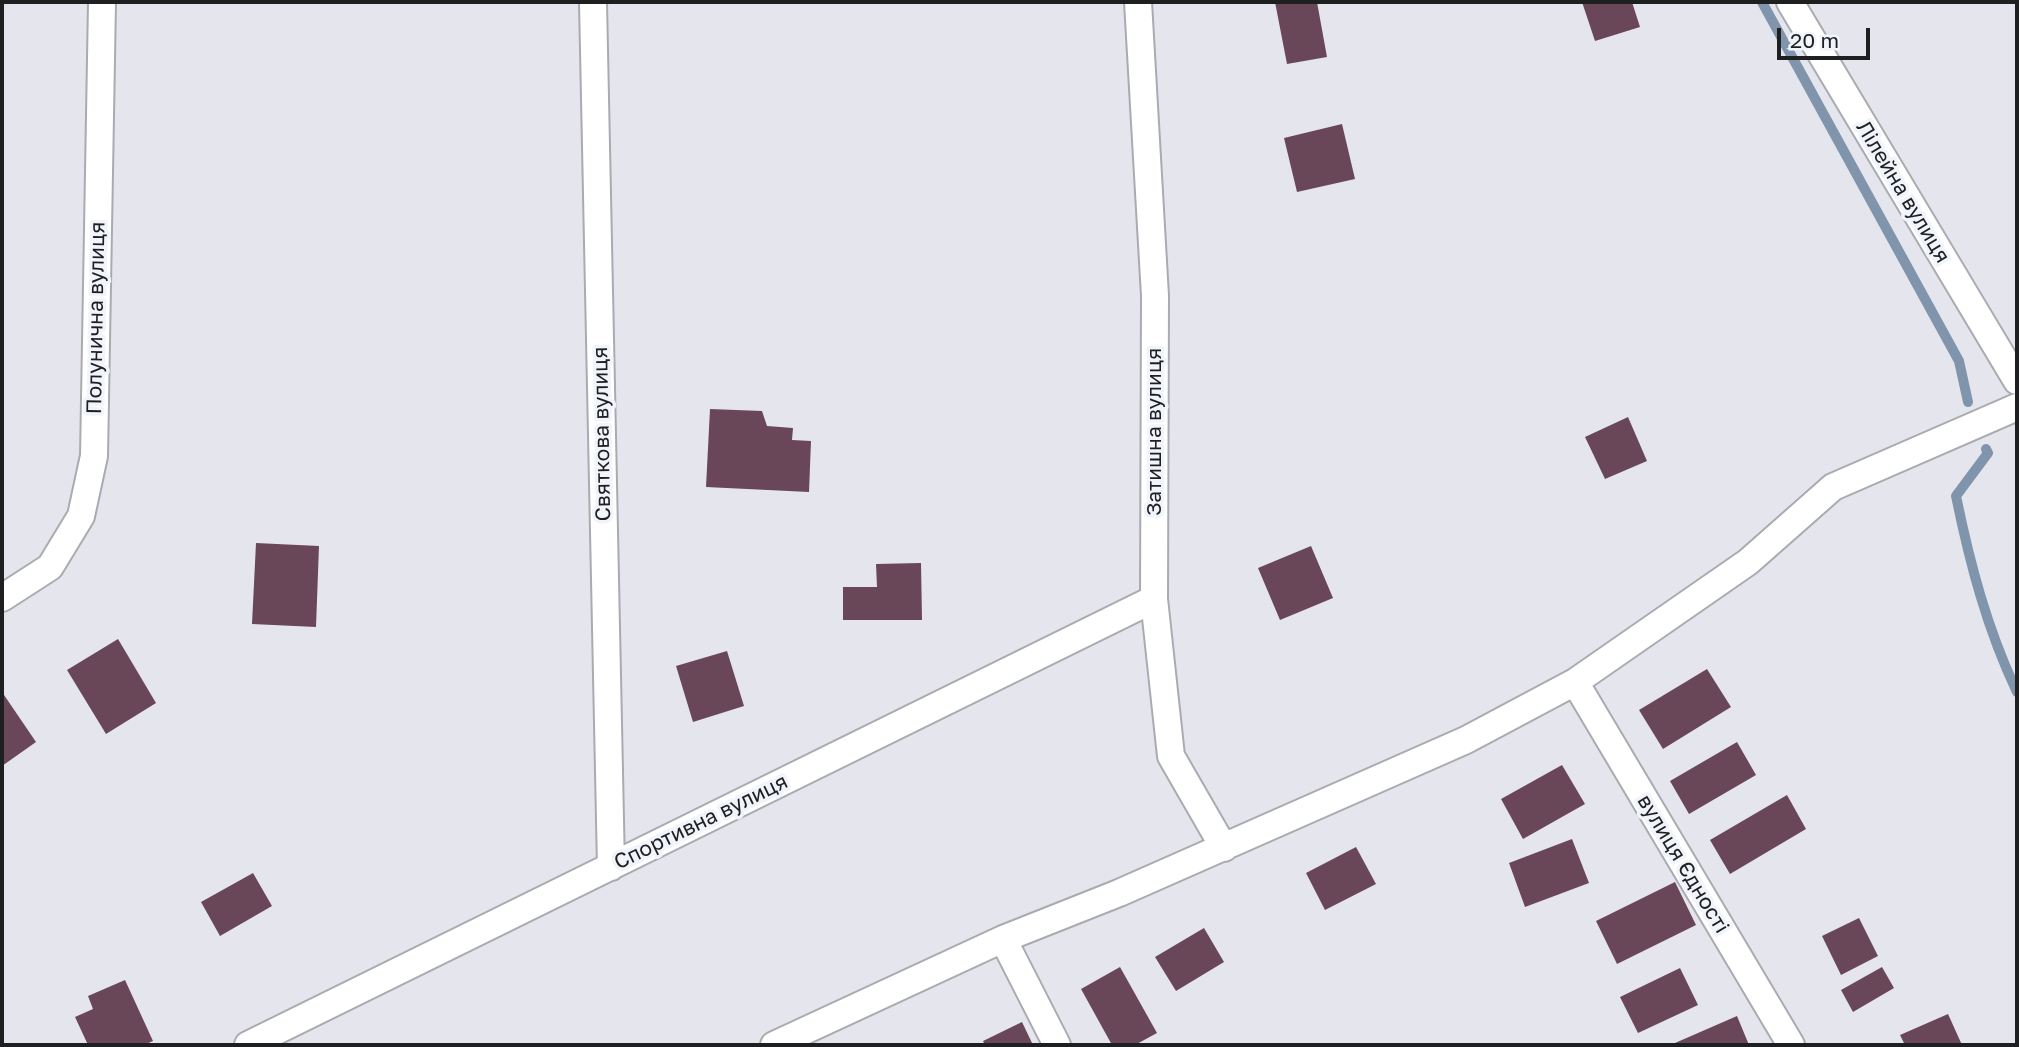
<!DOCTYPE html>
<meta charset="utf-8">
<style>
body{margin:0}
#map{position:relative;width:2019px;height:1047px;overflow:hidden;background:#e5e6ed;font-family:"Golos Text",sans-serif}
canvas{display:block}
.frame{position:absolute;inset:0;border:4px solid #1e1f21;pointer-events:none}
.scale{position:absolute;left:1777px;top:28px;width:93px;height:32px;box-sizing:border-box;border:4px solid #1e1f21;border-top:0;padding-left:9px;font-size:21px;line-height:24px;white-space:nowrap;color:#1e1f21;-webkit-text-stroke:5px #f2f4fb;paint-order:stroke}
</style>
<div id="map">
<canvas width="2019" height="1047"></canvas>
<div class="frame"></div>
<div class="scale">20 m</div>
</div>
<script>
const context = document.querySelector('canvas').getContext('2d');
context.lineJoin = 'round';
function strokePath(path, color, width, dash) {
  context.strokeStyle = color;
  context.lineWidth = width;
  context.lineCap = dash ? 'butt' : 'round';
  context.setLineDash(dash || []);
  context.stroke(path);
}
function fillPath(path, color) {
  context.fillStyle = color;
  context.fill(path, 'evenodd');
}
function label(font, color, halo, rows, align = 'center') {
  context.font = font + ' "Golos Text",sans-serif';
  context.lineWidth = 7;
  context.setLineDash([]);
  context.textBaseline = 'middle';
  context.strokeStyle = halo;
  context.fillStyle = color;
  for (const [text, x, y, turn = 0] of rows) {
    context.save();
    context.translate(x, y);
    context.rotate((+turn || 0) * Math.PI / 180);
    context.textAlign = isNaN(turn) ? turn : align;
    if (halo) context.strokeText(text, 0, 0);
    context.fillText(text, 0, 0);
    context.restore();
  }
}
strokePath(new Path2D(`
 M1762 2 1959 361 1968 402
 M1986 449 1988 453 1956 496C1970 564 1987 629 2017 692`), '#8095ac', 10);
fillPath(new Path2D(`
 M1275 2H1317L1327 57 1287 64Z
 M1582 2H1632L1640 27 1595 41Z
 M1342 124 1355 179 1297 192 1284 138Z
 M710 409 762 411 767 426 793 428 792 440 811 441 809 492 706 487Z
 M1628 417 1647 461 1605 479 1585 437Z
 M256 543 319 546 316 627 252 624Z
 M1311 546 1333 598 1280 620 1258 568Z
 M921 563 922 620H843V587H877L876 564Z
 M118 639 156 703 106 734 67 670Z
 M727 651 744 706 693 722 676 666Z
 M1707 669 1731 707 1663 749 1639 710Z
 M2 692 36 742 2 766Z
 M1737 742 1756 775 1689 814 1670 781Z
 M1562 765 1585 804 1523 839 1501 799Z
 M1787 795 1806 829 1730 874 1710 840Z
 M1572 839 1589 883 1525 907 1509 863Z
 M1356 847 1376 884 1325 910 1306 873Z
 M253 873 272 906 220 936 201 902Z
 M1675 882 1696 925 1617 964 1596 921Z
 M1859 918 1878 956 1841 975 1822 936Z
 M1204 928 1224 962 1176 991 1155 957Z
 M1120 967 1157 1033 1135 1045H1112L1081 989Z
 M1882 967 1894 988 1853 1012 1841 990Z
 M1680 968 1698 1005 1638 1033 1620 997Z
 M125 980 153 1041 144 1045H88L75 1017 93 1009 88 996Z
 M1948 1014 1962 1045H1905L1900 1035Z
 M1737 1016 1749 1045H1676L1675 1043Z
 M1022 1022 1033 1045H985L983 1041Z`), '#6a4659');
const minor = new Path2D(`
 M593 2 611 867
 M1138 2 1155 296 1154 599 1171 756 1224 848
 M1790 2 2017 381
 M2 598 50 567 81 516 94 456 102 2
 M1575 682 1791 1045
 M1003 939 1057 1045
 M248 1045 1154 599
 M774 1045 1003 939 1119 893 1466 740 1575 682 1748 562 1833 487 2017 407`);
strokePath(minor, '#a9abb1', 30);
strokePath(minor, '#fff', 26);
label('21px', '#1e1f21', '#f2f4fb', [
 ["Лілейна вулиця",1903,192,59],
 ["Полунична вулиця",96,318,-89],
 ["Затишна вулиця",1154,432,-90],
 ["Святкова вулиця",602,434,-91],
 ["Спортивна вулиця",701,822,-26],
 ["вулиця Єдності",1683,864,59]
]);
</script>
